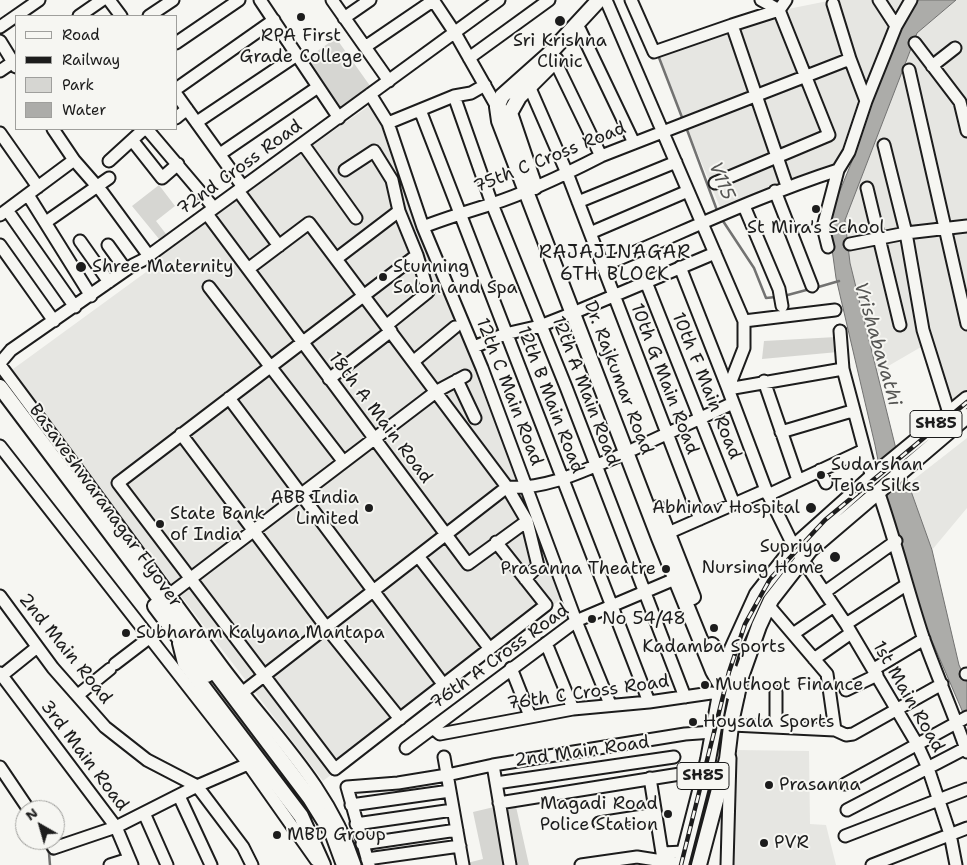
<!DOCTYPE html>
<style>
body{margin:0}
#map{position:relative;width:967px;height:865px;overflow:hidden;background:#f6f6f2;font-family:"Shantell Sans",sans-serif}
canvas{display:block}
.legend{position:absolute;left:15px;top:15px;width:162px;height:115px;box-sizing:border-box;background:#f6f6f2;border:1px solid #9f9f9c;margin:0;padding:6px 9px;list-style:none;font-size:15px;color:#1c1c1c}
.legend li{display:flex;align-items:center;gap:10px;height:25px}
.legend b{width:25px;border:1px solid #9f9f9c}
.north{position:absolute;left:15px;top:800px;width:50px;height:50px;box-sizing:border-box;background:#f6f6f2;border:1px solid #9f9f9c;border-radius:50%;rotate:322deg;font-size:14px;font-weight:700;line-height:20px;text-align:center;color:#1c1c1c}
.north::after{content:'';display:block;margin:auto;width:18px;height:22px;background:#1c1c1c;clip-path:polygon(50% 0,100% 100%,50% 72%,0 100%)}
</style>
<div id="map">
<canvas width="967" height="865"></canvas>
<ul class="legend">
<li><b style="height:6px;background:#f6f6f2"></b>Road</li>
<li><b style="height:6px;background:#1c1c1c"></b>Railway</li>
<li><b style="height:14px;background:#d6d6d2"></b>Park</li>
<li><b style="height:14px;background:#acaca9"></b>Water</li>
</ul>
<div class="north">N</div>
</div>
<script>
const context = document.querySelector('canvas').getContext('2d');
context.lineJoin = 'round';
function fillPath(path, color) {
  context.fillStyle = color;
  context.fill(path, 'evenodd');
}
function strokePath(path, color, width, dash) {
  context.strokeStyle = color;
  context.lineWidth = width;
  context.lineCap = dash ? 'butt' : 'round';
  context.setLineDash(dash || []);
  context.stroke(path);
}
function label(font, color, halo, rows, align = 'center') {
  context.font = font + ' "Shantell Sans",sans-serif';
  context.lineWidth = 4;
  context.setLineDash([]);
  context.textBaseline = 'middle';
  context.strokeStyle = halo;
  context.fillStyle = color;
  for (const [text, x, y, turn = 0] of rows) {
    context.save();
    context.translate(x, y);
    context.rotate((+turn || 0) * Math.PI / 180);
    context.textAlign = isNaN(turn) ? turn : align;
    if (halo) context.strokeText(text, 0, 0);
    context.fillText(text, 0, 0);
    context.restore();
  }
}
fillPath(new Path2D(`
 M833 0H905L835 169 722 212 656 53 758 15Z
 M956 0H967V392L955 402 928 365 921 347 878 372 850 263 845 220 917 33Z
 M373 103 383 119 565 596 323 781 9 372 153 267 149 262 172 244Z
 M967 438V508L932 550 908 484Z
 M736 750 809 751 810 824 826 825 836 865H730Z`), '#e6e6e2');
fillPath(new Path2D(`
 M336 38 373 90 340 113 303 61Z
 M159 185 175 206 156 221 166 234 159 239 132 206Z
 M836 337 838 352 762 359 764 341Z
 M515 802 529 865H467V863L483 859 473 812Z`), '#d6d6d2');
const water = new Path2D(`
 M915 0H956L917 33 845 220 850 263 896 449 932 550 959 665 967 682V722L920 613 885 496 875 445 836 278 828 220 857 149 883 64Z`);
fillPath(water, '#acaca9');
strokePath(water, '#727271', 1);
strokePath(new Path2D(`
 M658 55 683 120
 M686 127 718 213
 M721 218 754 268 766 298 776 297
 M815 288 839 281
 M784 296 810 289
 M42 840 49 853 50 865`), '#727271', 2.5);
const minor = new Path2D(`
 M109 0 121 16
 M260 0 339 118
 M332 0 389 81
 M433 0 455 33 497 107 502 109
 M606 0 744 321V348L728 389 766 490 794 547 846 624 917 744 928 768 950 834 956 865
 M631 0 654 52 732 25 787 186
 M879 0 896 26
 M833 4 850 59
 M79 16 102 0
 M149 16 173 0
 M344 18 370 0
 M732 25 779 10 786 0
 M0 27 39 0
 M580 30 634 143
 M0 41 16 67
 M176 43 239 0
 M915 43 960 102 967 131
 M365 47 434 0
 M469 58 549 0
 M555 61 601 156
 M932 66 955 48
 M909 70 967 324
 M0 71 16 60
 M529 86 567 173 700 519
 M176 89 274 20
 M176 94 243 187
 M370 94 388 123 423 227 482 368 576 621 610 704
 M454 96 492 204 566 387 685 697
 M866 101 896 26 911 0
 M420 110 649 702
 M176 118 187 109
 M197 122 297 55
 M388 123 454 96 471 93 485 85
 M53 129 74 160 102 192 149 256
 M144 129 132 140 162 178 178 164
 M147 129 214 208
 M0 133 38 187
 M303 144 356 218
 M884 145 906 233 923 330 949 413
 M220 154 318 87
 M109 161 132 140
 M345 170 374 151 392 180 399 211 417 255 118 483 335 769 546 605 496 542
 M715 183 829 135 779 10 761 0
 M867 188 900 325
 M775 191 812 286
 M28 195 91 296
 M242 196 279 246
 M578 202 676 162
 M744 206 779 289 782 306
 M7 210 75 307
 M207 214 468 564 527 521
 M0 215 74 160
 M46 222 109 178
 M423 227C446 218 469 211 492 204 529 192 566 174 601 156L850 59 866 101 849 152 838 170
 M590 233 688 191
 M80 241 109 282
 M850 244 906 233 967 226
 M0 245 54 321
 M108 245 126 270
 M336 259 399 211
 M602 266C680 234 757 196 838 170L823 227 828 247
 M680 267 728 389 843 369
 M248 269 309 223 507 487 527 521 538 566 525 579
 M646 282 734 504
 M209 287 343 461
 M744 321 835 310
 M387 325 428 292 417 255
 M840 331 843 369 872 478
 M474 347 505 334 540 326 573 313 715 253
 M414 361 455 327
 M0 363 11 350 133 265 143 260 499 0
 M0 365C75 465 148 566 222 666 271 732 329 785 355 865
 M329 379 391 331
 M457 380 475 418
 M764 381 798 480
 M229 398 443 684
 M781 432 852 411
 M181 434 326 627 400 719
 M0 446 244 758 316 860
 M634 449 733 403
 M820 470 826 483
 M878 491C895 539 907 589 923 637 937 676 954 714 967 752
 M768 495 864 450
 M668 533 766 490
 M418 556 490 649
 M825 592 896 541
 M0 596 53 668 105 727 147 760 197 786 243 847 252 865
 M165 598 437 391 465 376
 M769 606 827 674 835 730
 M846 624 906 585
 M793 634 834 606
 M546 643 573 709
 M814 659 851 633
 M115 664 149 638
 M511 668 530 716
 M874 669 924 639
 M0 673 116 827 132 865
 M966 674H967
 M0 677 36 648
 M846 690 877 675
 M243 692 507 487C549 490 588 468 626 453
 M776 692V727
 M78 695 110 669
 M732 725 835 730 846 735 853 734 942 684
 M433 728 440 734 573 709 649 702 711 693 720 694
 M406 748 576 621 675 579
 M444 757 463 865
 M493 765 510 865
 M0 767 29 810
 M650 778 662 853 684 852
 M496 783 674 757
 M845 784 967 717
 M179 796 211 865
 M499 803 705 770
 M351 805 450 791
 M847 810 966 748
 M144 813 167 865
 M599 823 656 814
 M356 824 453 810
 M845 836 967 789
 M49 840 54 848 116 827 197 786 248 764
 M362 844 457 830
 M367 859 460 846
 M110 865 129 859
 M369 865 347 787 398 783 447 775 493 765 685 734 713 732
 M581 865 637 857 681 864
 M727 865 730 758
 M872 865 967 828`);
const major = new Path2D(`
 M599 0 548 55 502 96 497 107 499 121 659 538 713 671 722 687 737 696
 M535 187 510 113 519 97 556 60
 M0 387 310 798 333 835 344 865
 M658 508 693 597
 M155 606 207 675
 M180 643 185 663 301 816 323 865
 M712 645C719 662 725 669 741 677
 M681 865 708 760 720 694 732 649 757 594 794 547 872 477 967 399
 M699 865 727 759 732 718 741 677 759 626 771 600 810 550 967 416`);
strokePath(minor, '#1c1c1c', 15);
strokePath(major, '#1c1c1c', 18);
strokePath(minor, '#f6f6f2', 11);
strokePath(major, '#f6f6f2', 14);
const rail = new Path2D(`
 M681 865 729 672 745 624 770 579 825 520 967 402`);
strokePath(rail, '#1c1c1c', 4.5);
strokePath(rail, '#f6f6f2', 2.5, [8]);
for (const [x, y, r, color] of [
 [301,17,5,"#1c1c1c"],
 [560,21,6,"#1c1c1c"],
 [816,209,5,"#1c1c1c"],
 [81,267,6,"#1c1c1c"],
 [383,277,5,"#1c1c1c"],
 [821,475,5,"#1c1c1c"],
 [369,508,5,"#1c1c1c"],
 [811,508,6,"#1c1c1c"],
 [160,524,5,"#1c1c1c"],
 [835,557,6,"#1c1c1c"],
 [666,569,5,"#1c1c1c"],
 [592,619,5,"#1c1c1c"],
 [714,628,5,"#1c1c1c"],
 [126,633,5,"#1c1c1c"],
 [705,685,5,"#1c1c1c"],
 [693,722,5,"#1c1c1c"],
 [769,785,5,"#1c1c1c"],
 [668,814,5,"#1c1c1c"],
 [277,835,5,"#1c1c1c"],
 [764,843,5,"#1c1c1c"]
]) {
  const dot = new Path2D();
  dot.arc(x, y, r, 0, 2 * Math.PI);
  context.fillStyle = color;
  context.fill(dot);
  strokePath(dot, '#f6f6f2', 2);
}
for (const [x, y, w] of [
 [936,424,52],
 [703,776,52]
]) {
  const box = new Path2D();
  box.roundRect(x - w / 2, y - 13.5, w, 27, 4);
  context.fillStyle = '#f6f6f2';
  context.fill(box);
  strokePath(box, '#1c1c1c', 1);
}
label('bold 16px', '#1c1c1c', null, [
 ["SH85",936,424],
 ["SH85",703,776]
]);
label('18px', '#1c1c1c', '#f6f6f2', [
 ["RPA First",301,36,"center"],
 ["Grade College",301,57,"center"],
 ["Sri Krishna",560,41,"center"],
 ["Clinic",560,62,"center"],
 ["St Mira's School",816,228,"center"],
 ["Shree Maternity",92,267],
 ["Stunning",393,267],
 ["Salon and Spa",393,288],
 ["Sudarshan",831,465],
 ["Tejas Silks",831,486],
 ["ABB India",359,498,"right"],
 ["Limited",359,519,"right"],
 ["Abhinav Hospital",800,508,"right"],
 ["State Bank",170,514],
 ["of India",170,535],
 ["Supriya",824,547,"right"],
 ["Nursing Home",824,568,"right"],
 ["Prasanna Theatre",656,569,"right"],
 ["No 54/48",602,619],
 ["Subharam Kalyana Mantapa",136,633],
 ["Kadamba Sports",714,647,"center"],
 ["Muthoot Finance",715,685],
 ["Hoysala Sports",703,722],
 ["Prasanna",779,785],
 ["Magadi Road",658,804,"right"],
 ["Police Station",658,825,"right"],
 ["MBD Group",287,835],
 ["PVR",774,843]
], 'left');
label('18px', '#1c1c1c', '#f6f6f2', [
 ["75th C Cross Road",550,158,-22],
 ["72nd Cross Road",240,168,-36],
 ["Dr. Rajkumar Road",618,378,69],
 ["10th G Main Road",664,379,69],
 ["10th F Main Road",706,386,68],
 ["12th A Main Road",585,391,69],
 ["12th C Main Road",509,392,69],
 ["12th B Main Road",550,400,69],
 ["18th A Main Road",380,418,53],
 ["Basaveshwaranagar Flyover",105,506,54],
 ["2nd Main Road",65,649,51],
 ["76th A Cross Road",500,657,-36],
 ["76th C Cross Road",588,693,-8],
 ["1st Main Road",908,697,60],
 ["2nd Main Road",582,752,-8],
 ["3rd Main Road",84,756,53]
]);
label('italic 19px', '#565654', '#f6f6f2', [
 ["V115",721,181,68],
 ["Vrishabavathi",877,344,74]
]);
context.letterSpacing = '1px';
label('19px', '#1c1c1c', '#f6f6f2', [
 ["RAJAJINAGAR",615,253],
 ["6TH BLOCK",615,275]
]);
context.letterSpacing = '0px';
</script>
